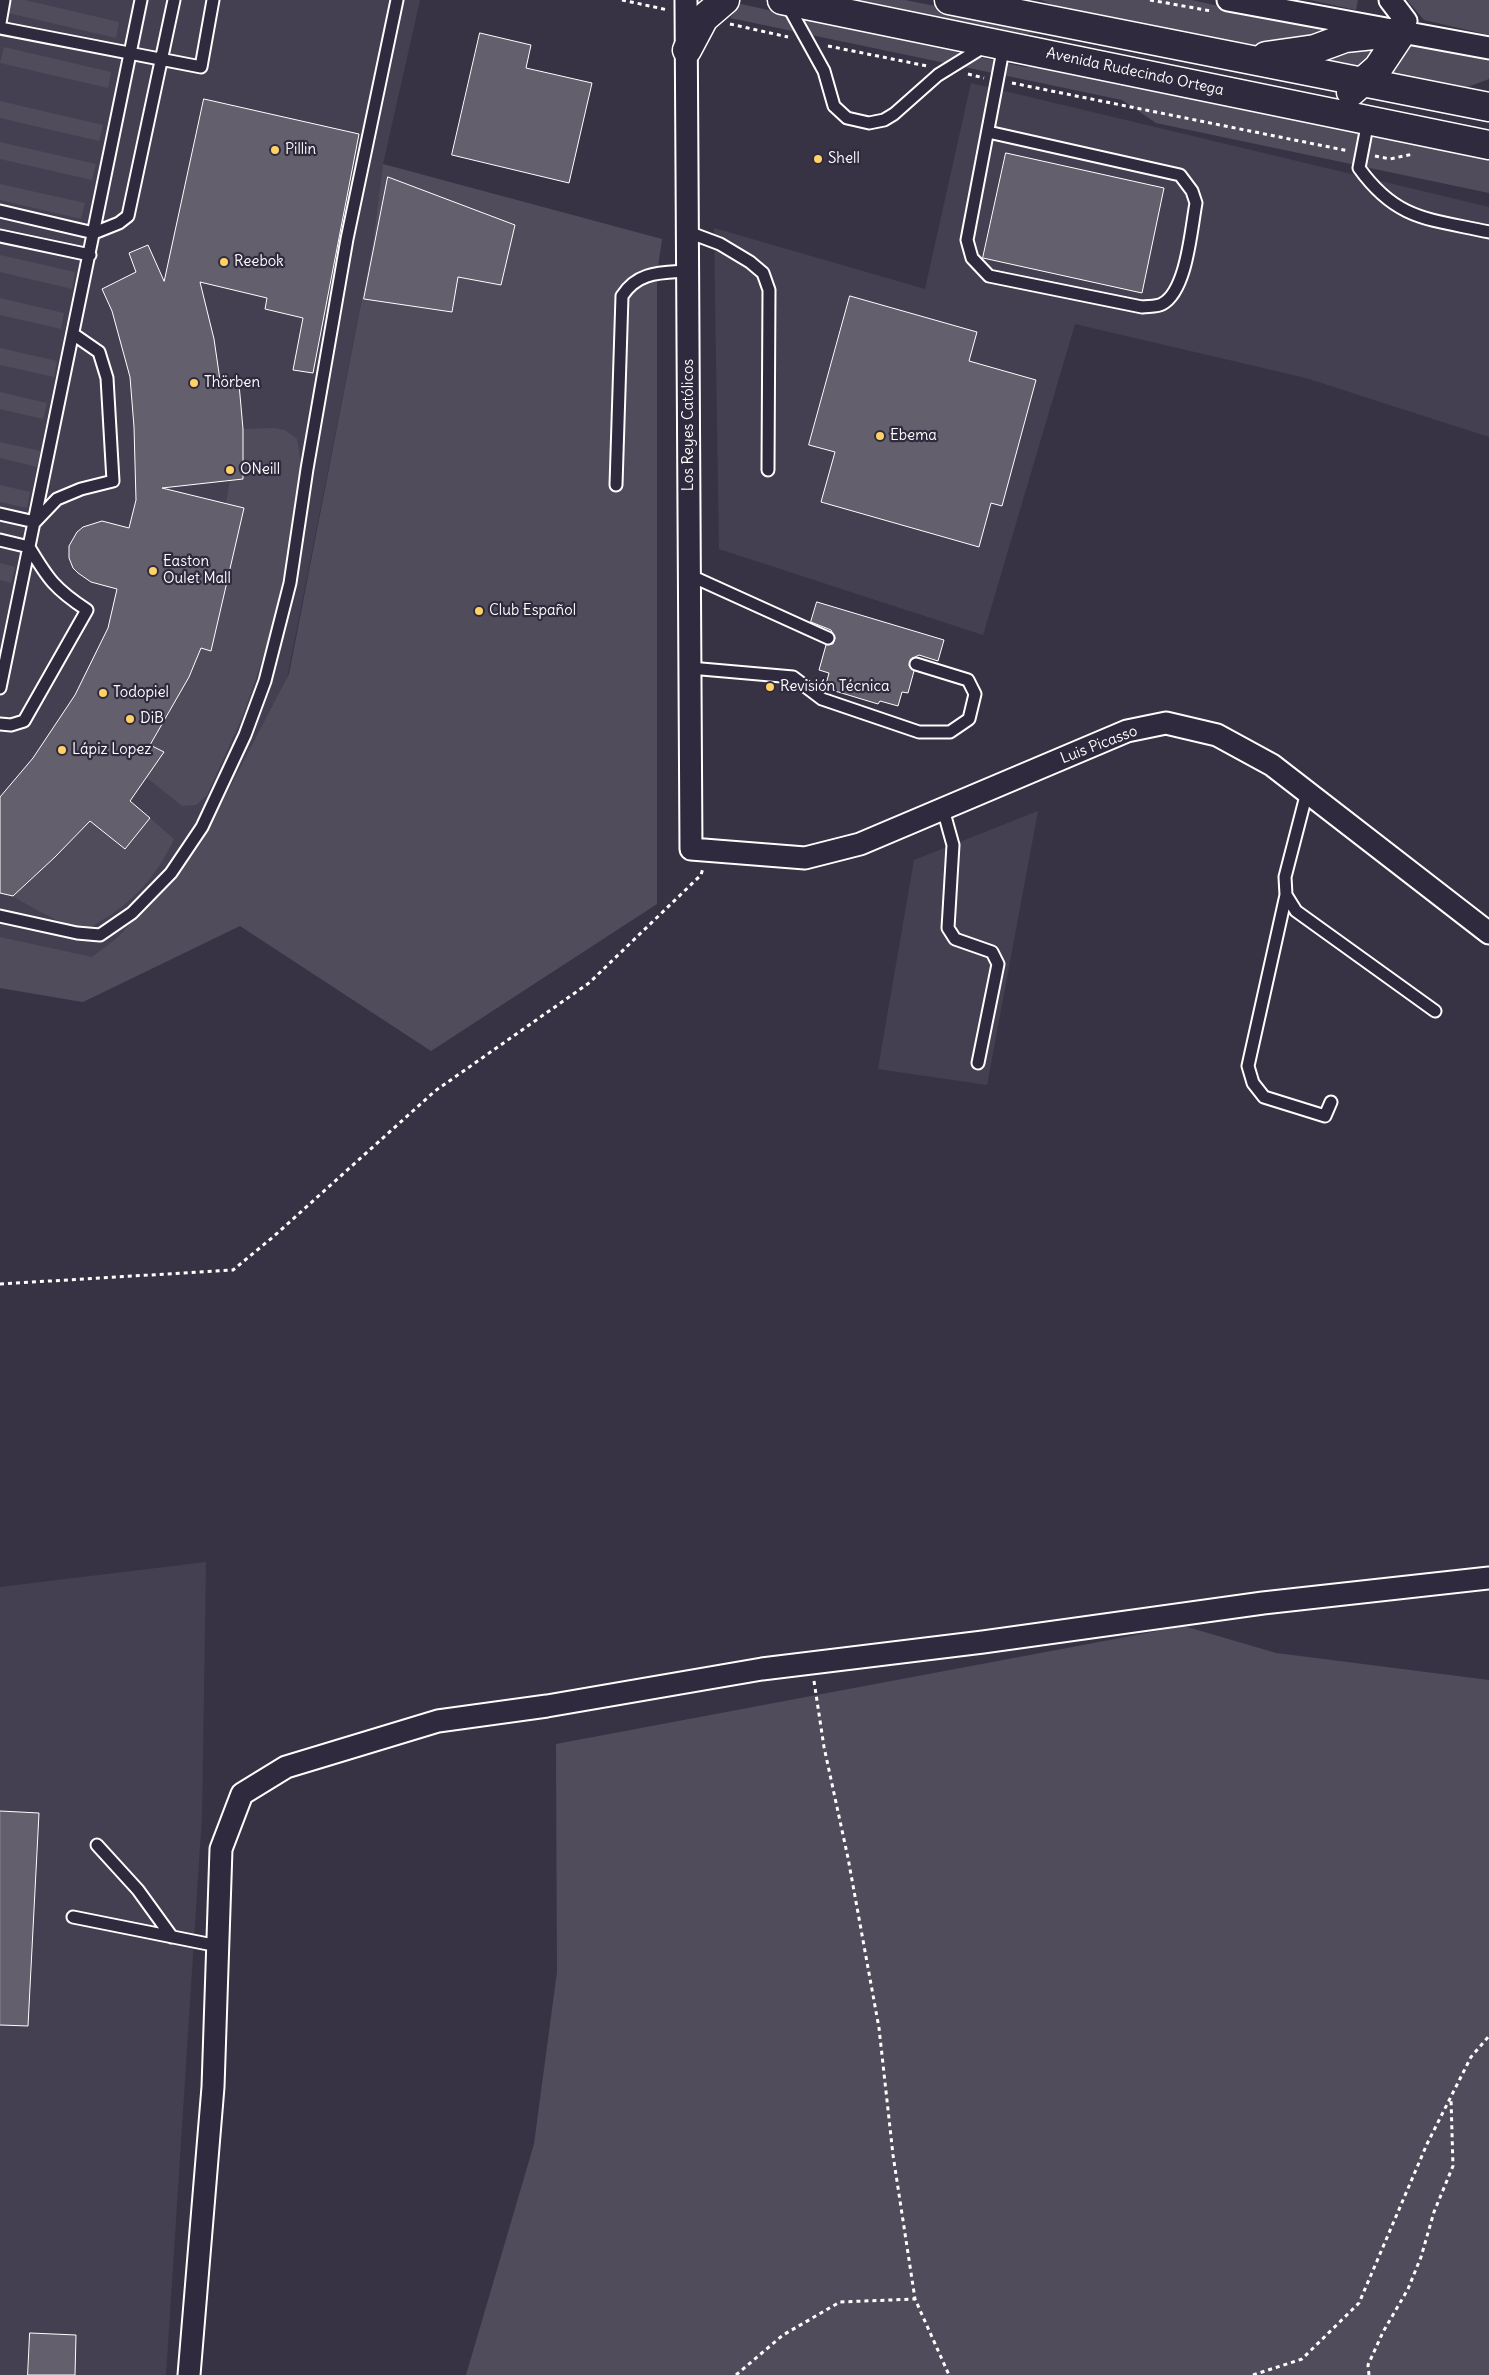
<!DOCTYPE html>
<meta charset="utf-8">
<style>
body{margin:0}
canvas{display:block;background:#373345}
</style>
<canvas width="1489" height="2375"></canvas>
<script>
const context = document.querySelector('canvas').getContext('2d');
context.lineJoin = 'round';
function fillPath(path, color) {
  context.fillStyle = color;
  context.fill(path, 'evenodd');
}
function strokePath(path, color, width, dash) {
  context.strokeStyle = color;
  context.lineWidth = width;
  context.lineCap = dash ? 'butt' : 'round';
  context.setLineDash(dash || []);
  context.stroke(path);
}
function label(font, color, halo, rows, align = 'center') {
  context.font = font + ' Delius,sans-serif';
  context.lineWidth = 4.5;
  context.setLineDash([]);
  context.textBaseline = 'middle';
  context.strokeStyle = halo;
  context.fillStyle = color;
  for (const [text, x, y, turn = 0] of rows) {
    context.save();
    context.translate(x, y);
    context.rotate((+turn || 0) * Math.PI / 180);
    context.textAlign = isNaN(turn) ? turn : align;
    if (halo) context.strokeText(text, 0, 0);
    context.fillText(text, 0, 0);
    context.restore();
  }
}
fillPath(new Path2D(`
 M0 0H420L383 164 373 242 257 831 83 1002 0 988Z
 M971 83 1489 207V437L1306 378 1075 324 983 635 719 549 714 228 925 289Z
 M1038 811 987 1085 878 1069 914 860Z
 M206 1562 202 1815 166 2375H0V1587Z`), '#444051');
fillPath(new Path2D(`
 M11 0H25L119 22 116 38 8 13Z
 M839 0H905L1065 32 1022 34Z
 M1041 0H1192L1353 37 1400 43 1489 61V79L1465 88 1068 12Z
 M1310 0H1358L1356 10Z
 M1407 0H1489V35L1424 20Z
 M741 4 1024 67 1046 66 1489 155V193L1156 123 1122 100 730 18Z
 M4 47 111 72 108 88 0 63Z
 M0 101 103 125 99 141 0 118Z
 M0 142 96 164 92 180 0 159Z
 M383 164 662 239 657 274V904L431 1051 240 926 83 1002 0 988V937L92 957 117 938 159 894 201 843 289 674 373 242Z
 M0 184 85 203 81 219 0 200Z
 M0 255 75 272 72 289 0 272Z
 M0 298 64 313 61 329 0 315Z
 M0 348 57 361 54 377 0 365Z
 M0 392 47 403 43 419 0 409Z
 M273 428 285 430 297 439 301 463 285 568 272 631 244 713 207 795 196 805 182 806 146 777 164 752 150 745 189 677 201 648 211 650 244 508 226 503 230 480 243 479V429Z
 M0 442 41 451 37 467 0 458Z
 M0 485 30 492 27 508 0 502Z
 M0 563 15 567 11 583 0 580Z
 M150 818 174 839C158 874 133 903 99 922 95 924 90 929 85 929 72 930 25 904 13 896L55 857 90 821Z
 M1184 1626 1276 1653 1489 1680V2375H466L534 2144 557 1972 556 1744Z`), '#514c5c');
const building = new Path2D(`
 M480 33 531 45 526 68 592 83 569 183 452 155Z
 M204 99 359 134 313 373 293 370 303 318 265 309 267 298 200 282 214 339 221 387 239 384 243 429V479L162 488 244 508 211 651 201 648 189 677 150 745 164 752 130 801 150 818 125 849 90 821 55 857 13 896 0 893V797L33 758 75 695 108 628 117 589 91 582 78 573 73 568 69 558V546L77 532 83 527 102 521 129 528 136 500 134 427 130 377 112 311 102 289 136 272 129 253 148 245 164 281Z
 M1006 153 1164 188 1142 293 983 258Z
 M388 177 515 225 501 285 458 277 452 312 364 299Z
 M850 296 977 332 969 361 1036 380 1002 506 991 503 979 547 821 502 835 452 809 445Z
 M817 602 944 640 938 661 919 655 911 659 909 666 914 671 908 693 902 692 898 706 880 701 878 704 825 688 829 673 819 670 826 645 833 644 835 638 831 630 811 622Z
 M0 1811 39 1813 28 2026 0 2025Z
 M30 2333 76 2335 75 2375H28Z`);
fillPath(building, '#635f6d');
strokePath(building, '#fff', 1);
const service = new Path2D(`
 M787 4 824 71 834 106 847 118 869 123 884 120 894 114 938 75 985 46
 M0 23 4 0
 M0 28 201 67 213 0
 M1368 121 1359 168C1397 221 1430 219 1489 232
 M988 132 1180 175 1192 191 1196 203C1191 229 1187 291 1162 304 1157 307 1148 306 1142 307L989 276 972 258 967 240 1004 45
 M0 211 94 233 119 223 128 216 174 0
 M688 232 720 244 750 262 763 273 769 290 768 470
 M0 236 90 255
 M616 485 622 296C638 271 661 273 688 271
 M0 514 35 522 57 499 81 489 113 481 107 378 99 352 73 334
 M0 540 29 547C48 579 55 589 87 610L24 721 11 725 0 724
 M689 575 828 638
 M690 668 793 677 822 699 919 732H950L969 719 975 694 968 680 916 664
 M0 688 141 0
 M1307 792 1285 877 1286 895 1296 911 1435 1011
 M943 809 953 845 948 928 955 939 992 952 998 964 978 1063
 M1286 895 1248 1066 1253 1083 1264 1097 1325 1116 1331 1102
 M0 916 77 933 100 935 132 913 171 873 202 827 245 735 265 681 290 583 307 469 347 239 397 0
 M97 1845 138 1890 172 1937
 M73 1917 218 1946`);
const minor = new Path2D(`
 M686 0 691 849 805 858 860 844 1127 731 1166 723 1217 735 1272 765 1489 933
 M1228 0 1489 48
 M1390 0 1406 21 1402 32
 M189 2375 213 2087 221 1849 242 1794 286 1767 438 1721 547 1706 762 1669 983 1642 1263 1603 1489 1578`);
const primary = new Path2D(`
 M782 0 1489 145
 M949 0 1489 107
 M687 50 704 18 725 0
 M1266 56 1315 49 1345 38 1402 32
 M1351 92 1378 68 1402 32`);
strokePath(service, '#fff', 15);
strokePath(minor, '#fff', 25);
strokePath(primary, '#fff', 31);
strokePath(new Path2D(`
 M622 0 668 10
 M1150 0 1211 11
 M730 24 788 37
 M828 46 927 66
 M968 74 984 78
 M1012 83 1349 151
 M1375 156 1390 159 1413 154
 M0 1284 233 1270 273 1237 435 1091 589 983 701 875 703 868
 M814 1681 824 1747 848 1858 879 2028 893 2155 915 2299 949 2375
 M736 2375 783 2335 840 2302 915 2299
 M1253 2375 1302 2359 1359 2303 1427 2144 1471 2057 1489 2036
 M1369 2375 1368 2365 1383 2332 1408 2289 1421 2257 1434 2212 1453 2166 1451 2099`), '#fff', 3, [4, 4]);
strokePath(service, '#2f2a3d', 11);
strokePath(minor, '#2f2a3d', 21);
strokePath(primary, '#2f2a3d', 28);
for (const [x, y, r, color] of [
 [275,150,5,"#ffd166"],
 [818,159,5,"#ffd166"],
 [224,262,5,"#ffd166"],
 [194,383,5,"#ffd166"],
 [880,436,5,"#ffd166"],
 [230,470,5,"#ffd166"],
 [153,571,5,"#ffd166"],
 [479,611,5,"#ffd166"],
 [770,687,5,"#ffd166"],
 [103,693,5,"#ffd166"],
 [130,719,5,"#ffd166"],
 [62,750,5,"#ffd166"]
]) {
  const dot = new Path2D();
  dot.arc(x, y, r, 0, 2 * Math.PI);
  context.fillStyle = color;
  context.fill(dot);
  strokePath(dot, '#2f2a3d', 2);
}
label('15px', '#fff', '#2f2a3d', [
 ["Avenida Rudecindo Ortega",1135,72,12],
 ["Los Reyes Católicos",689,425,-90],
 ["Luis Picasso",1099,745,-21]
]);
label('15px', '#fff', '#2f2a3d', [
 ["Pillin",285,150],
 ["Shell",828,159],
 ["Reebok",234,262],
 ["Thörben",204,383],
 ["Ebema",890,436],
 ["ONeill",240,470],
 ["Easton",163,562],
 ["Oulet Mall",163,579],
 ["Club Español",489,611],
 ["Revisión Técnica",780,687],
 ["Todopiel",113,693],
 ["DiB",140,719],
 ["Lápiz Lopez",72,750]
], 'left');
</script>
